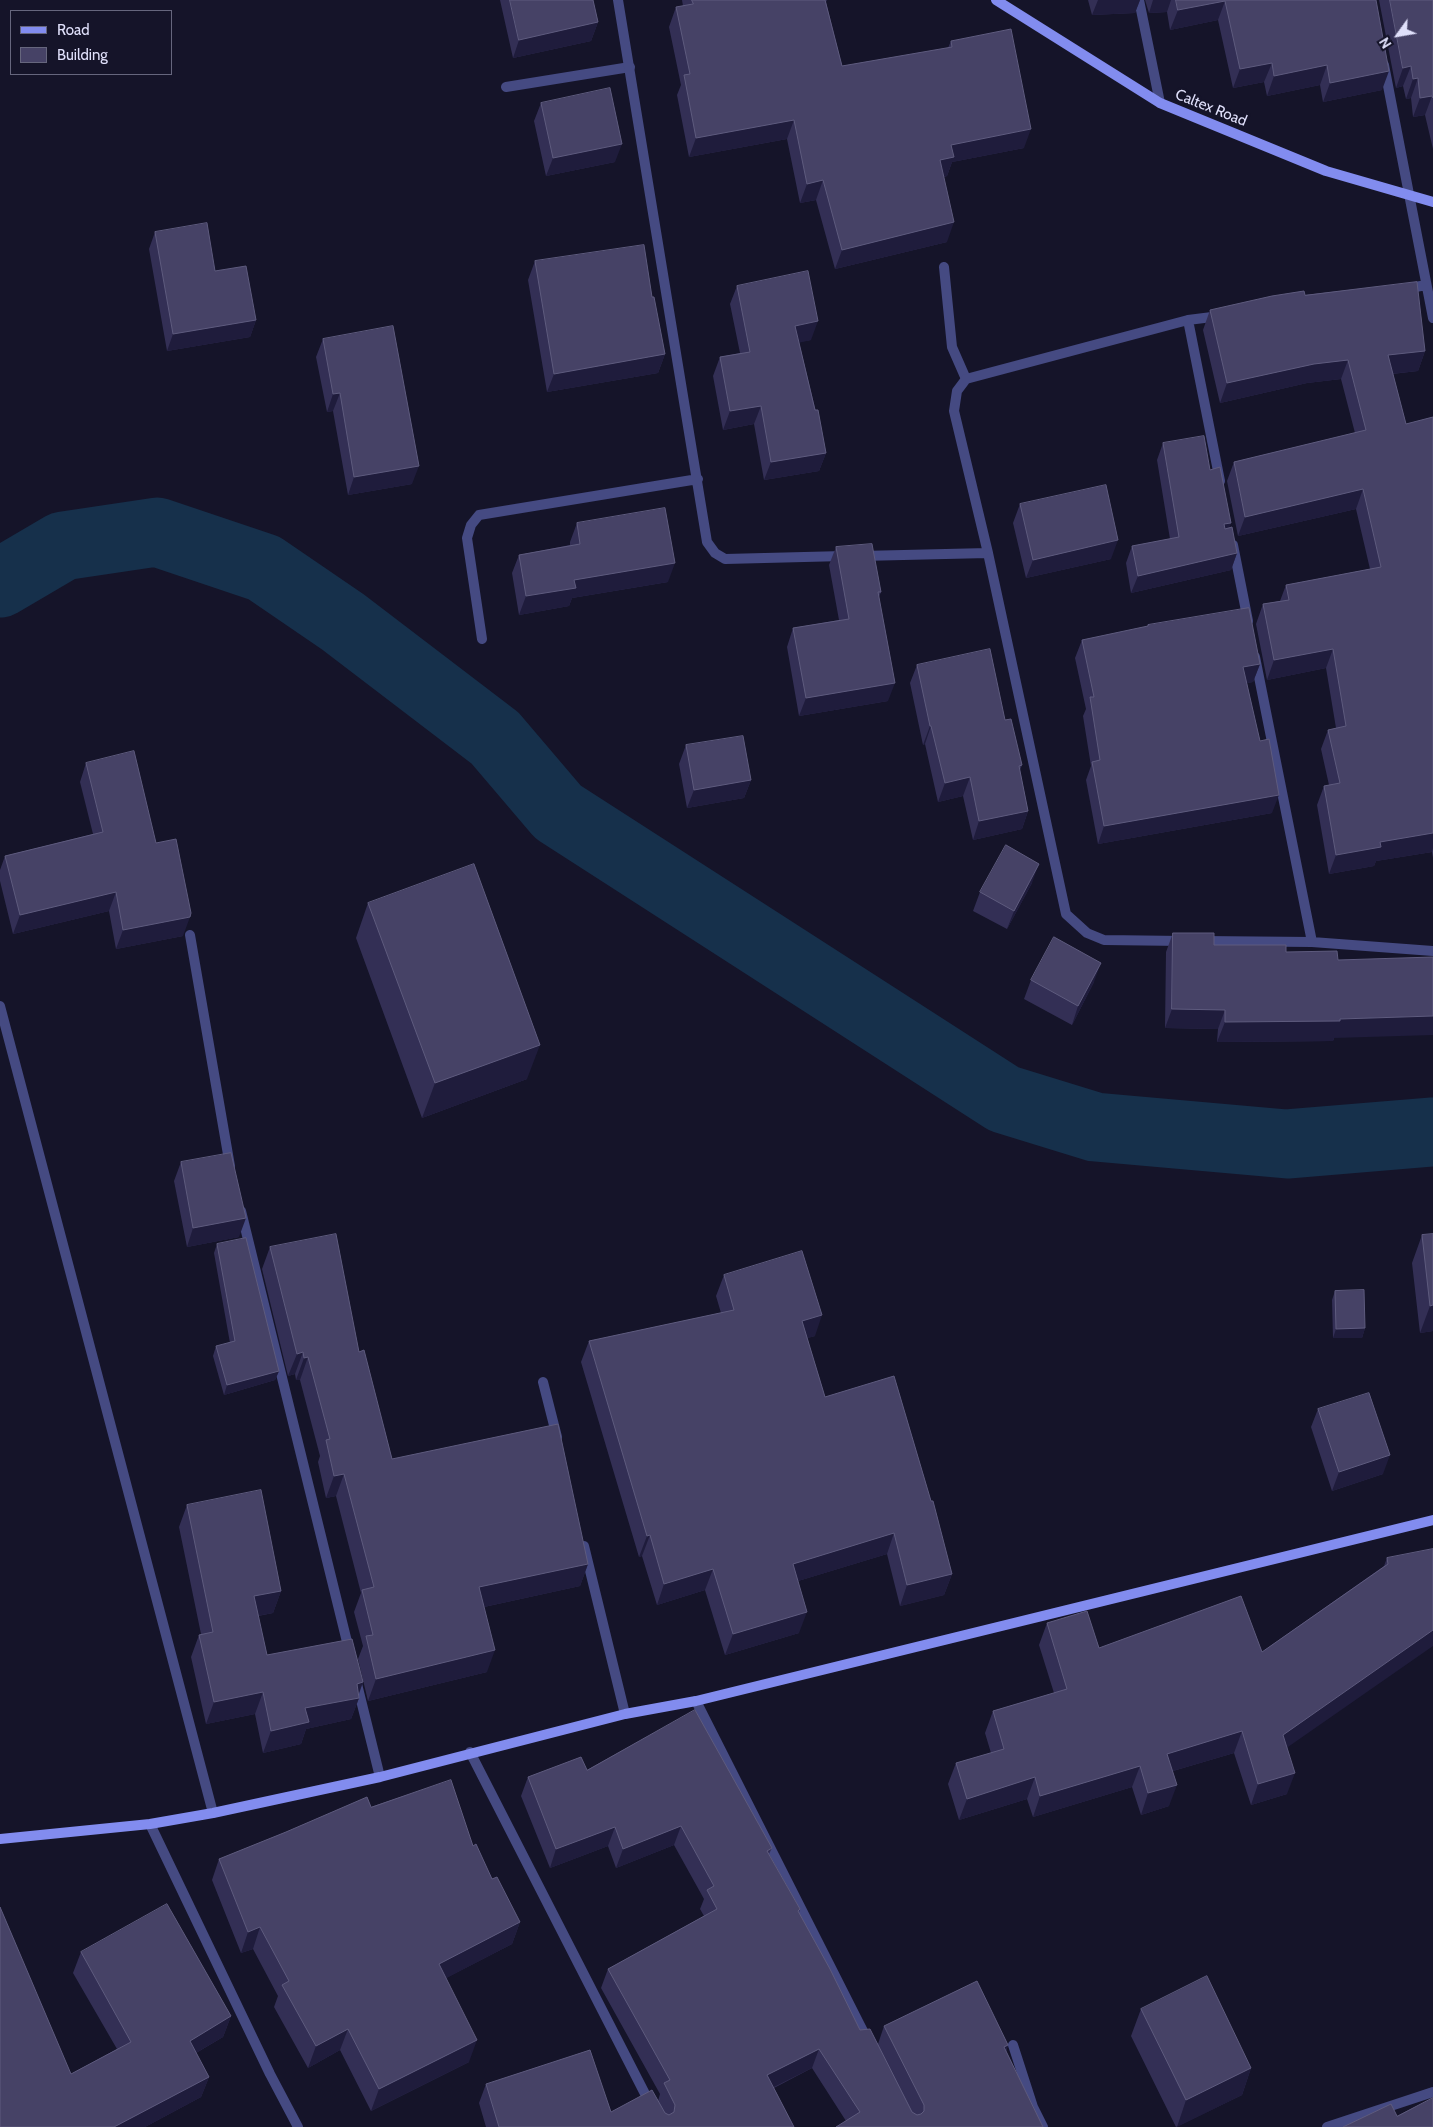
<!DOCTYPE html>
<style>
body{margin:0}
#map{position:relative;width:1433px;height:2127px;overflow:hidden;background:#151429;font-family:Cabin,sans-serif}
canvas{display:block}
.legend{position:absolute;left:10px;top:10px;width:162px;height:65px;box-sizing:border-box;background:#151429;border:1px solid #66667d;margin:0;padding:6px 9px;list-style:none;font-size:15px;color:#e0e0fb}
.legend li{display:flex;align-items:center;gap:10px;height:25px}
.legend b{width:25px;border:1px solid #66667d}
.north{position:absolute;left:1373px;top:10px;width:50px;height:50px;-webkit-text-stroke:4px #151429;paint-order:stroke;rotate:238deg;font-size:14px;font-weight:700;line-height:20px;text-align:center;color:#e0e0fb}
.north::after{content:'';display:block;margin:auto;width:18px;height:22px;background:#e0e0fb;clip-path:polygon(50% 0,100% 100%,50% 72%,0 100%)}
</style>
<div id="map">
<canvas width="1433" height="2127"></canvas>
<ul class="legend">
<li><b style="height:6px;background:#828cef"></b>Road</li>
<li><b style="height:14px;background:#464266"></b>Building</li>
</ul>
<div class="north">N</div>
</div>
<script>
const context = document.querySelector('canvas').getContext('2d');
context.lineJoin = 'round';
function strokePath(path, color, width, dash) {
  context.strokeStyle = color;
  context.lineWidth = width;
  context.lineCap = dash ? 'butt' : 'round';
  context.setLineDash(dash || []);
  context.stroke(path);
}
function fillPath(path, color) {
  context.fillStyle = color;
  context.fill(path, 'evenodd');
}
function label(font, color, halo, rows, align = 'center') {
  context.font = font + ' Cabin,sans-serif';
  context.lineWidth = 5;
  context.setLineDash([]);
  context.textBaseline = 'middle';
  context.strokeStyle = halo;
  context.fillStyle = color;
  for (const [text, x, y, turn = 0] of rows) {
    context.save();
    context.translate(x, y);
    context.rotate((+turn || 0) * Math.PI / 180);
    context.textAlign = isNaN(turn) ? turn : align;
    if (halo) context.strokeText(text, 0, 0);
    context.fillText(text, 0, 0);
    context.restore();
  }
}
strokePath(new Path2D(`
 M0 583 63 546 157 532 264 568 343 622 495 738 558 812 1004 1099 1095 1127 1287 1144 1433 1132`), '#16304b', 69);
strokePath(new Path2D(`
 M506 87 630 67
 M944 267 952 347 966 379
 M0 1006 213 1813
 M1013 2045 1033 2107 1043 2127`), '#454a82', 10);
strokePath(new Path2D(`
 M618 0 707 542 715 553 725 559 844 556
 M1139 0 1160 103
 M1384 65 1433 318
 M1405 289 1426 285
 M1188 320 1220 481
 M1233 545 1248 621
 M861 556 988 553
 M482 639 467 538 471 525 479 515 698 479
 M1255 657 1312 942
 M190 935 230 1166
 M1183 941 1104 940 1087 933 1066 914 988 553 954 411 957 391 966 379 1188 320 1220 316
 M1202 941 1312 942 1433 951
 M241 1211 350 1654
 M543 1382 557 1437
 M584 1546 625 1714
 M356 1680 380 1777
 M696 1701 868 2041
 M470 1752 662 2127
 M150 1824 270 2074 298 2127
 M1327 2127 1433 2092`), '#454a82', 10);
strokePath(new Path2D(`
 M996 0 1160 103 1326 171 1433 202
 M0 1839 150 1824 213 1813 380 1777 625 1714 696 1701 1433 1520`), '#828cef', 10);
fillPath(new Path2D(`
 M500 0H593L598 22 591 41 513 58Z
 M682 0H827L826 2 842 66 948 48 951 41 1024 148 952 162 947 176 944 177 947 242 835 269 816 200 800 203 787 139 689 157 677 95 681 85 669 27 676 7 683 6Z
 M1088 0H1140L1135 13 1092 15Z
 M1145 0H1376L1382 90 1323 102 1320 85 1267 96 1264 82 1233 88 1218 20 1170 30 1167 12 1149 13Z
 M1379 0H1433V149L1425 115 1413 117 1411 98 1406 99 1403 86 1396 88Z
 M541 103 615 162 546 176 534 121Z
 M155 232 215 271 256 320 250 337 167 351 149 249Z
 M535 261 652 297 665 354 658 373 547 392 528 280Z
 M737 286 811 340 799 342 826 453 819 471 764 480 754 424 723 430 713 376 720 357 740 353 730 304Z
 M1305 295 1425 351 1418 371 1392 374 1406 424 1433 417V858L1432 852 1376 861 1374 866 1329 874 1317 805 1324 786 1329 785 1321 749 1328 730 1336 728 1326 668 1267 680 1256 624 1263 604 1280 601 1286 585 1370 569 1356 509 1238 536 1227 481 1234 462 1355 433 1341 379 1307 383 1220 403 1203 330 1210 310Z
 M323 339 412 484 348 495 333 411 327 412 316 357Z
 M1163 443 1210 470 1237 553 1231 570 1131 593 1126 563 1132 546 1170 539 1157 460Z
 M1020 504 1111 559 1026 578 1013 523Z
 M577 523 668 582 572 598 569 606 519 615 512 573 519 555 570 545V542Z
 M836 547 881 592 879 597 888 701 799 716 787 647 793 628 839 620 829 565Z
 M1148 625 1260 664 1253 682 1247 683 1272 813 1098 844 1086 780 1091 766 1083 716 1086 709 1075 658 1082 640 1147 627Z
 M917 665 1005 720 1022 765 1020 770 1028 811 1022 829 973 840 963 796 938 802 925 744 923 745 910 683Z
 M686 745 751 780 744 798 687 808 679 764Z
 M86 763 156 843 183 936 116 949 109 911 13 934 0 881V870L5 856 93 834 80 782Z
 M1032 883 1007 929 973 911 980 892Z
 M368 903 527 1079 422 1118 356 938Z
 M1173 933 1214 945 1286 952 1338 960 1334 1038 1333 1041 1217 1042 1218 1029 1165 1028 1166 952Z
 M1031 980 1094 982 1072 1025 1024 999Z
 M181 1162 239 1237 187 1247 174 1181Z
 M1433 1234V1331L1420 1333 1412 1263 1422 1235Z
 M217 1244 279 1371 275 1380 224 1395 213 1356 216 1346 230 1343 214 1253Z
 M270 1247 359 1352 392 1459 588 1564 580 1586 484 1607 487 1672 368 1701 358 1659 363 1646 354 1612 361 1593 336 1496 326 1498 318 1462 320 1456 300 1380H296L295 1374 288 1376 262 1269Z
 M724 1275 815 1336 807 1338 825 1397 952 1574 944 1595 900 1606 887 1554 798 1581 799 1633 725 1655 705 1590 657 1605 642 1556 639 1557 581 1362 589 1341 721 1313 716 1296Z
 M1335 1291 1365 1328 1362 1338H1333L1332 1300Z
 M1318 1409 1383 1474 1332 1491 1311 1427Z
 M187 1505 281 1591 273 1613 258 1616 267 1655 363 1682 359 1694V1698L351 1719 306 1729 301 1744 263 1753 255 1714 206 1724 191 1657 199 1635 201 1634 179 1527Z
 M1433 1549 1287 1748V1794L1251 1805 1234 1753 1173 1771 1169 1806 1141 1815 1132 1787 1033 1817 1027 1799 959 1820 948 1784 956 1763 991 1753 985 1733 993 1711 1054 1693 1039 1645 1047 1623 1099 1648 1262 1652 1384 1566 1387 1558Z
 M587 1770 772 1848 769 1854 800 1909 799 1913 860 2030 878 2044 884 2026 1008 2045 1006 2052 1043 2127 846 2121 812 2068 774 2088 794 2127H486L479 2103 486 2084 611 2112 658 2101 660 2094 601 1988 608 1969 704 1916 700 1909 704 1899 674 1845 616 1868 608 1846 550 1868 521 1796 528 1777Z
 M371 1807 473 1846 492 1879 520 1922 512 1944 446 1978 469 2062 371 2111 340 2050 308 2068 274 2007 278 1996 253 1949 241 1953 212 1880 219 1859Z
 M81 1952 231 2016 223 2037 196 2053 209 2077 201 2097 145 2127H0L71 2074 117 2049 73 1973Z
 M1141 2009 1251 2068 1242 2095 1176 2127 1131 2036Z`), '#332f55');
fillPath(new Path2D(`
 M1098 0H1140L1135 13 1092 15Z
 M1153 0H1171L1167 12 1149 13Z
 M1225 1 1218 20 1170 30 1178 10Z
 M598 22 591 41 513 58 519 40Z
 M1272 63 1264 82 1233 88 1240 69Z
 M1327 65 1320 85 1267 96 1274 76Z
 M1411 66 1403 86 1396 88 1403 68Z
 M1389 71 1382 90 1323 102 1330 83Z
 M1418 78 1411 98 1406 99 1413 79Z
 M1432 96 1425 115 1413 117 1420 98Z
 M794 120 787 139 689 157 696 138Z
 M1031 129 1024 148 952 162 947 176 933 179 940 160 951 145Z
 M622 144 615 162 546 176 553 158Z
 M823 180 816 200 800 203 807 184Z
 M954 222 947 242 835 269 842 250Z
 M256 320 250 337 167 351 173 334Z
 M818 321 811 340 789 345 795 326Z
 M1425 351 1418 371 1380 375 1388 355Z
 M665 354 658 373 547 392 554 374Z
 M1348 360 1341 379 1307 383 1220 403 1227 383 1314 364Z
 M340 393 333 411 327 412 333 394Z
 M761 406 754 424 723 430 730 411Z
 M826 453 819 471 764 480 771 462Z
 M419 466 412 484 348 495 354 477Z
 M1363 489 1356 509 1238 536 1245 517Z
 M1231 523 1225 540 1224 524Z
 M1118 540 1111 559 1026 578 1033 560Z
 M1237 553 1231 570 1131 593 1138 576Z
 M675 563 668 582 572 598 569 606 519 615 526 596 574 580Z
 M1333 649 1326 668 1267 680 1274 660Z
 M1260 664 1253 682 1236 685 1243 667Z
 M895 683 888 701 799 716 806 698Z
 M930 726H931L925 744 923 745Z
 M970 777 963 796 938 802 945 783Z
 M751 780 744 798 687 808 694 790Z
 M1279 795 1272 813 1098 844 1104 826Z
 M1028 811 1022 829 973 840 979 821Z
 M1433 833V848L1432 852 1376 861 1374 866 1329 874 1336 855 1380 842Z
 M1039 864 1032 883 1007 929 1014 911Z
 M116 892 109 911 13 934 20 915Z
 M190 917 183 936 116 949 123 930Z
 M1101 963 1094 982 1072 1025 1078 1006Z
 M1172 1009 1225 1010 1218 1029 1165 1028Z
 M1433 1016V1035L1334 1038 1333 1041 1217 1042 1225 1022Z
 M540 1045 527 1079 422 1118 435 1083Z
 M246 1218 239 1237 187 1247 193 1228Z
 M1433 1305V1331L1420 1333 1430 1306Z
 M822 1315 815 1336 794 1342 802 1321Z
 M1365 1328 1362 1338H1333L1336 1329Z
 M303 1352 295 1374 288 1376 297 1354Z
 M308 1357 300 1380H296L304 1358Z
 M279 1371 275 1380 224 1395 227 1385Z
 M1390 1455 1383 1474 1332 1491 1339 1472Z
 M344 1474 336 1496 326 1498 334 1476Z
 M894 1533 887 1554 785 1585 793 1564Z
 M650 1535 642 1556 639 1557 647 1536Z
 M588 1564 580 1586 470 1610 479 1587Z
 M713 1569 705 1590 657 1605 664 1584Z
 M952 1574 944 1595 900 1606 907 1585Z
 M281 1591 273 1613 246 1618 254 1596Z
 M807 1612 799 1633 725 1655 733 1634Z
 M1433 1630V1646L1275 1756 1283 1735Z
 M495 1650 487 1672 368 1701 376 1679Z
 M363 1682 357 1698H359L351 1719 306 1729 301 1744 263 1753 271 1731 305 1708 357 1684Z
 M263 1692 255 1714 206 1724 214 1702Z
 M1242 1731 1234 1753 1159 1775 1167 1754Z
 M1140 1766 1132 1787 1033 1817 1040 1796Z
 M1295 1773 1287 1794 1251 1805 1258 1784Z
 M1035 1777 1027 1799 959 1820 967 1799Z
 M1177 1785 1169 1806 1141 1815 1148 1793Z
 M681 1826 674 1845 616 1868 623 1849Z
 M615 1827 608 1846 550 1868 556 1849Z
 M520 1922 512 1944 431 1986 439 1964Z
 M260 1927 253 1949 241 1953 248 1932Z
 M231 2016 223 2037 182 2061 190 2041Z
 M348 2029 340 2050 308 2068 316 2046Z
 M477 2040 469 2062 371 2111 379 2089Z
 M1008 2045 1001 2064 1004 2047Z
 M819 2049 812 2068 760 2094 767 2075Z
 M1251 2068 1242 2095 1177 2127 1186 2100Z
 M209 2077 201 2097 145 2127H114Z`), '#1f1c3c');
const building = new Path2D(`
 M510 0H593L598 22 519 40Z
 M692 0H825L842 66 952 47 951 41 1011 29 1031 129 951 145 954 157 940 160 954 222 842 250 823 180 807 184 794 120 696 138 684 75 690 74 676 7 693 4Z
 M1176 0H1376L1389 71 1330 83 1327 65 1274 76 1272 63 1240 69 1225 1 1178 10Z
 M1390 0H1433V98L1432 96 1420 98 1418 78 1413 79 1411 66 1403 68Z
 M610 88 622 144 553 158 541 103Z
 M207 223 215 271 246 266 256 320 173 334 155 232Z
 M644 245 652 297H654L665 354 554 374 535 261Z
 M808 271 818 321 795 326 815 410H818L826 453 771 462 761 406 730 411 720 357 750 352 737 286Z
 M1417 282 1425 351 1388 355 1406 424 1433 417V833L1380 842 1381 847 1336 855 1324 786 1340 783 1328 730 1346 726 1333 649 1274 660 1263 604 1289 600 1286 585 1381 567 1363 489 1245 517 1234 462 1366 430 1348 360 1314 364 1227 383 1210 310 1272 296 1304 291 1305 295Z
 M393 326 419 466 354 477 340 393 333 394 323 339Z
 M1204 436 1210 470 1220 467 1231 523 1224 524 1225 529 1232 527 1237 553 1138 576 1132 546 1179 537 1163 443Z
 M1106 485 1118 540 1033 560 1020 504Z
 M665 508 675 563 574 580 576 588 526 596 519 555 580 544 577 523Z
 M872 544 881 592H878L895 683 806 698 793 628 849 619 836 547Z
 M1249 608 1260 664 1243 667 1260 741 1269 739 1279 795 1104 826 1092 762 1100 760 1090 697H1094L1082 640 1148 626V625Z
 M990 649 1005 720 1011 719 1022 765 1019 766 1028 811 979 821 970 777 945 783 931 726H930L917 665Z
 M743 736 751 780 694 790 686 745Z
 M134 751 156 843 176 839 191 913 190 917 123 930 116 892 20 915 5 856 103 832 86 763Z
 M1006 845 1039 864 1014 911 980 892Z
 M474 864 540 1045 435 1083 368 903Z
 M1173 933H1214V945H1286V952L1337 951 1338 960 1433 957V1016L1340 1019V1021L1225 1022V1010L1172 1009Z
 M1054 937 1101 963 1078 1006 1031 980Z
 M231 1153 246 1218 193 1228 181 1162Z
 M336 1234 359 1352 364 1350 392 1459 558 1424 588 1564 479 1587 495 1650 376 1679 366 1636 373 1635 362 1590 374 1587 344 1474 334 1476 326 1440 330 1439 308 1357 304 1358 303 1352 297 1354 270 1247Z
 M1433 1234V1305L1430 1306 1422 1235Z
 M246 1238 279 1371 227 1385 216 1346 235 1341 217 1244Z
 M802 1251 822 1315 802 1321 825 1397 894 1376 931 1501H933L952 1574 907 1585 894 1533 793 1564 807 1612 733 1634 713 1569 664 1584 650 1535 647 1536 589 1341 734 1310 724 1275Z
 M1364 1290 1365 1328 1336 1329 1335 1291Z
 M1369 1393 1390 1455 1339 1472 1318 1409Z
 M261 1490 281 1591 254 1596 267 1655 352 1639 363 1682 357 1684 359 1698 305 1708 309 1722 271 1731 263 1692 214 1702 199 1635 213 1632 187 1505Z
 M1433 1549V1630L1283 1735 1295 1773 1258 1784 1242 1731 1167 1754 1177 1785 1148 1793 1140 1766 1040 1796 1035 1777 967 1799 956 1763 1004 1749 993 1711 1067 1689 1047 1623 1087 1611 1099 1648 1241 1596 1262 1652 1388 1564 1387 1558Z
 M695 1710 772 1848 767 1851 800 1909 798 1911 830 1969 860 2030 870 2029 912 2112 917 2115 921 2114 924 2111V2105L884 2026 977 1981 1008 2045 1004 2047 1043 2127H836L860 2112 819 2049 767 2075 794 2127H499L486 2084 590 2050 611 2112 652 2090 665 2113 669 2115 674 2112 675 2105 664 2083 670 2080 608 1969 717 1909 707 1890 714 1886 681 1826 623 1849 615 1827 556 1849 528 1777 581 1757 587 1770Z
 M451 1780 473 1846 476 1844 492 1879 497 1877 520 1922 439 1964 477 2040 379 2089 348 2029 316 2046 282 1985 289 1981 260 1927 248 1932 219 1859 286 1832 367 1797 371 1807Z
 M167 1904 231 2016 190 2041 209 2077 114 2127H0V1907L71 2074 131 2042 81 1952Z
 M1207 1976 1251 2068 1186 2100 1141 2009Z
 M1433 2098V2127H1343L1391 2104 1397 2116Z`);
fillPath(building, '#464266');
strokePath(building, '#5e5b7e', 1);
label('15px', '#e0e0fb', '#151429', [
 ["Caltex Road",1211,108,22]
]);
</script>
